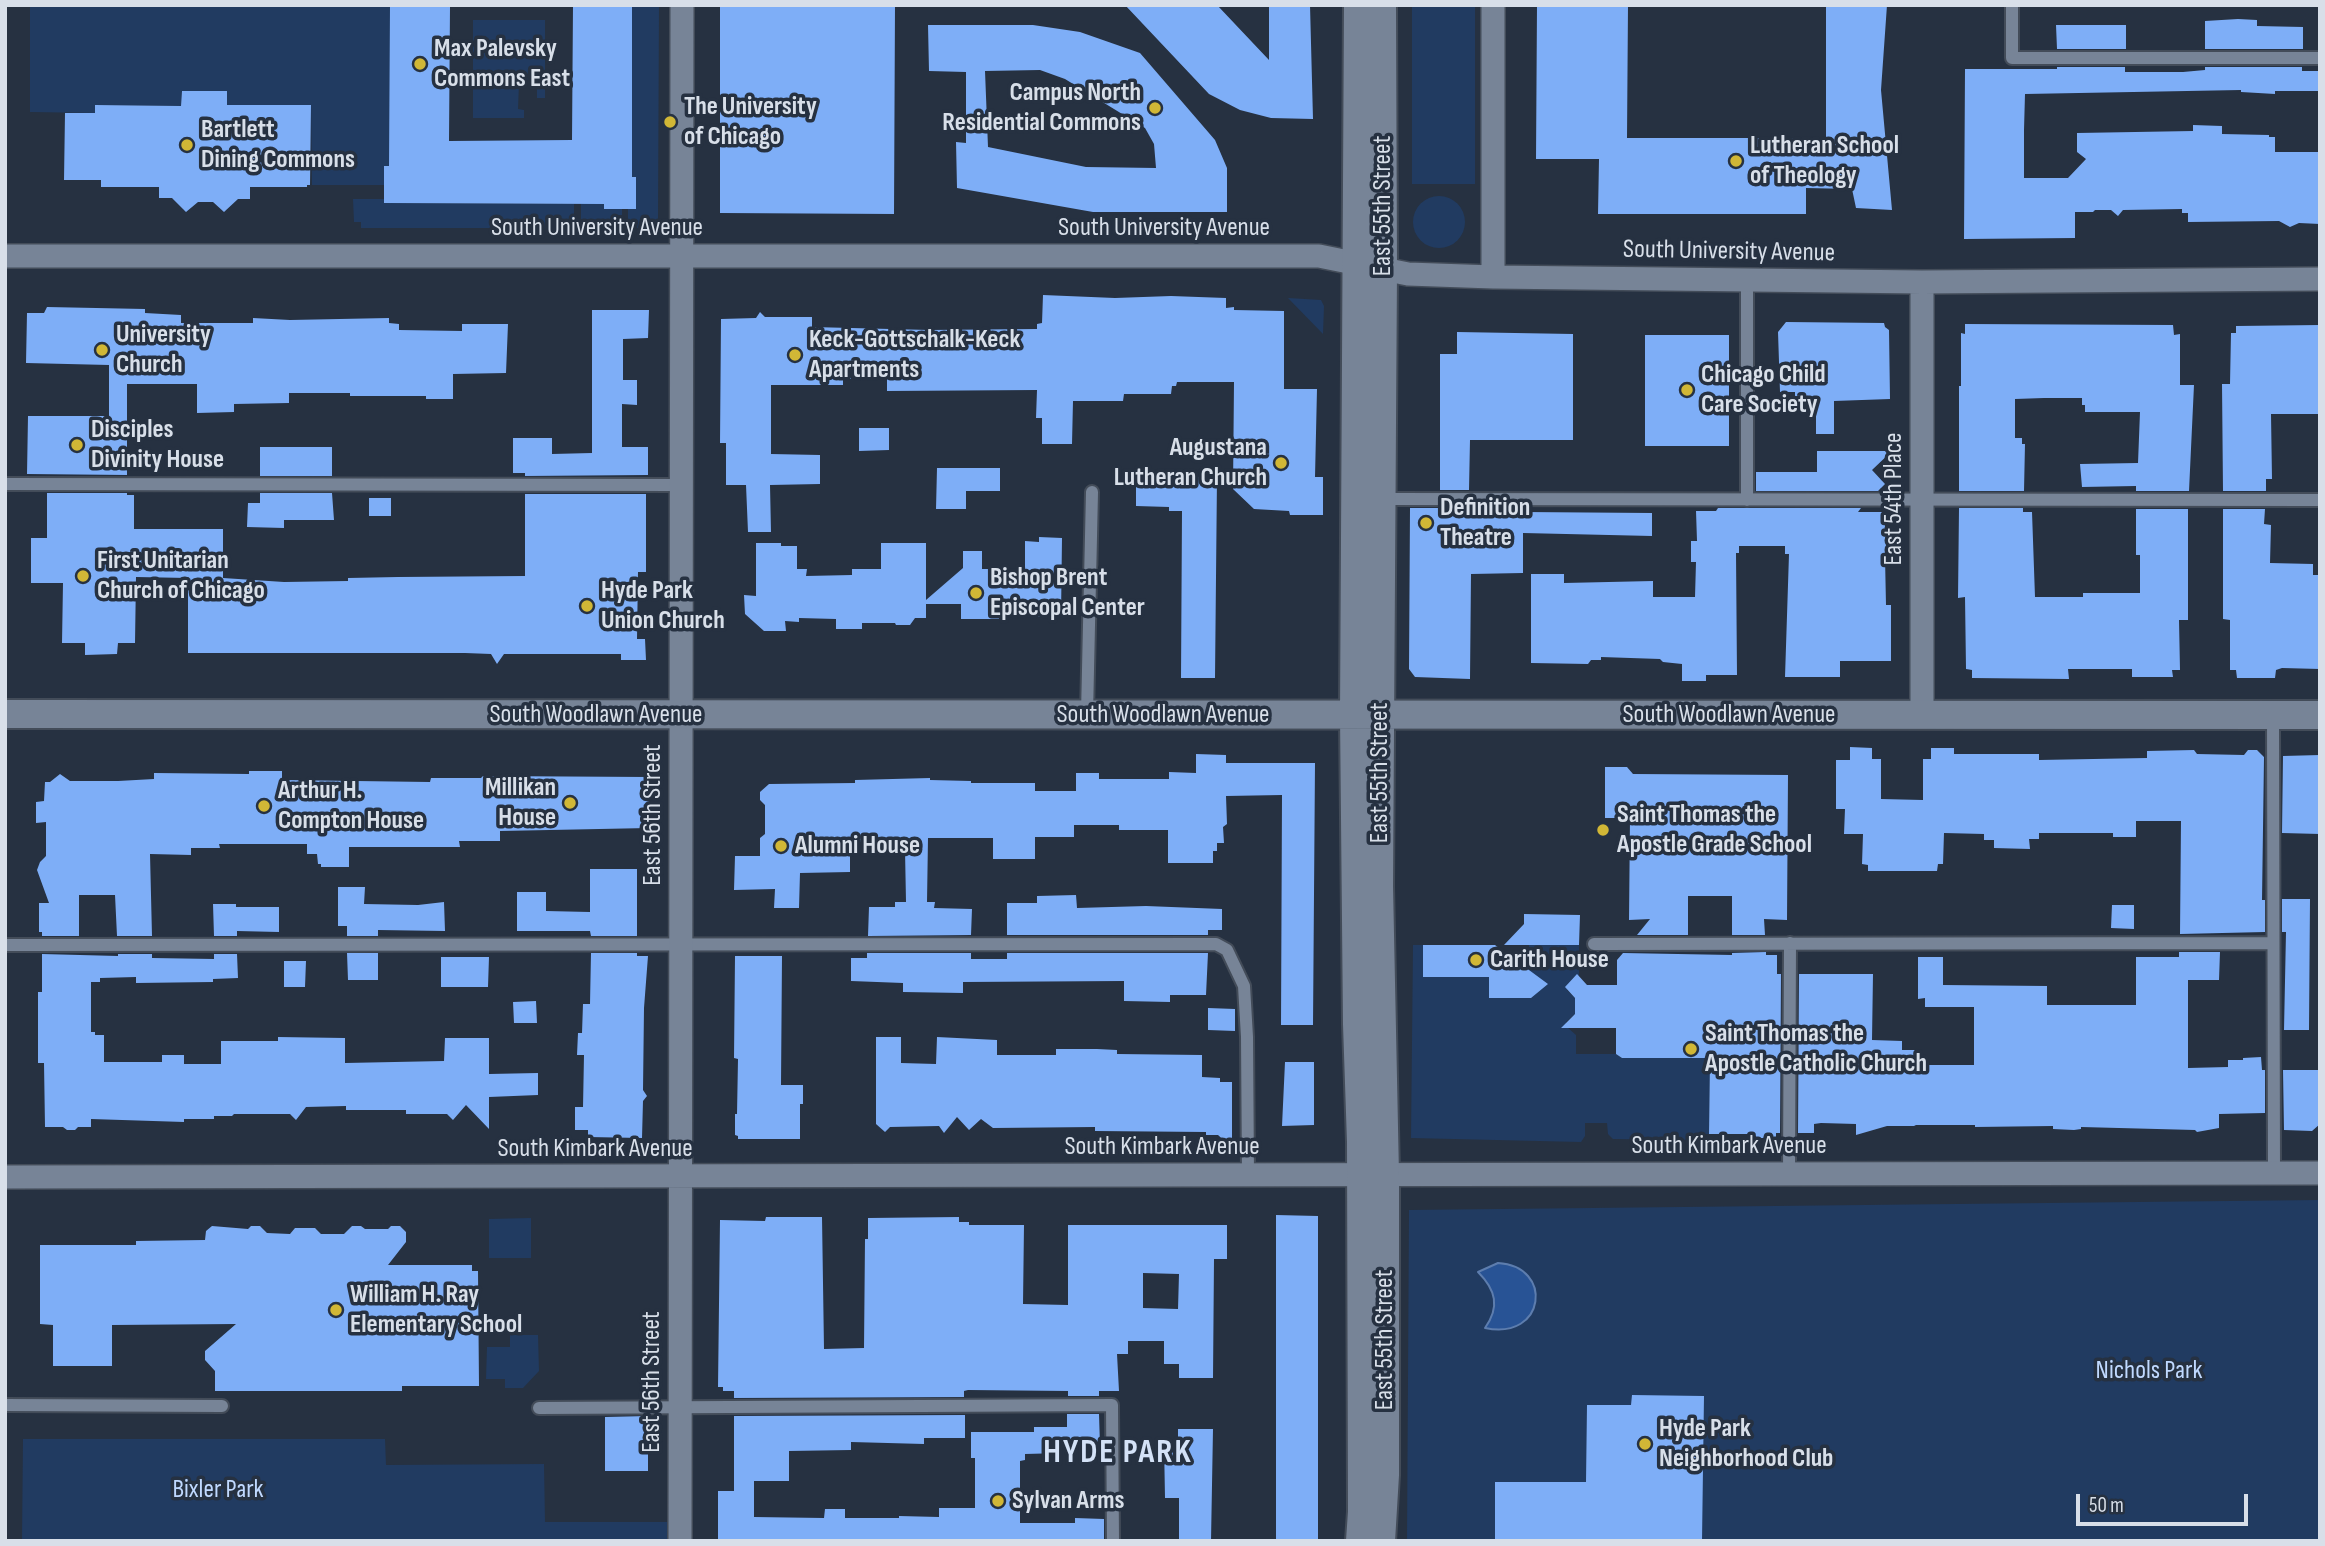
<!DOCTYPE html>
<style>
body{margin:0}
#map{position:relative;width:2325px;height:1546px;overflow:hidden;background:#263141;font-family:"Sofia Sans Condensed",sans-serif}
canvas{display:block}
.frame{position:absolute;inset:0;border:7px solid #d8dfe9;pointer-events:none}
.scale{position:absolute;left:2076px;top:1494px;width:172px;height:32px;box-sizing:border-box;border:4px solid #d8dfe9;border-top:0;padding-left:9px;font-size:21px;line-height:24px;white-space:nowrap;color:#d8dfe9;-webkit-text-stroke:5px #263141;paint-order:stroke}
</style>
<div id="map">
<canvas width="2325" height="1546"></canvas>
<div class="frame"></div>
<div class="scale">50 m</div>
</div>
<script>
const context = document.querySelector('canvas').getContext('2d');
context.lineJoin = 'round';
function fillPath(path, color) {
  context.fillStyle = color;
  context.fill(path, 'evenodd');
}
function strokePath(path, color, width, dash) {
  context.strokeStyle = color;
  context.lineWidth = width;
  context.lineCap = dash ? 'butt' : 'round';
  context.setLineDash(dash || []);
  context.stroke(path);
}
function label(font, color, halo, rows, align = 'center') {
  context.font = font + ' "Sofia Sans Condensed",sans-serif';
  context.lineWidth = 7;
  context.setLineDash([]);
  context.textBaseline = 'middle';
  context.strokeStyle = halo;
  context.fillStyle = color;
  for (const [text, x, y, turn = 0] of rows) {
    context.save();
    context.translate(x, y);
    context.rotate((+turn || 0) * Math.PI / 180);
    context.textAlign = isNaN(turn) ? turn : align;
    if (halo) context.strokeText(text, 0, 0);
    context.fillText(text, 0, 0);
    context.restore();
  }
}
fillPath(new Path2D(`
 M30 5H390L397 166 384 167V185H312L311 106 227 105V91H182L181 106 95 105V113L30 112Z
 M632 5H659L658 220 656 226 651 228H628V209H636V177H626L632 169Z
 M1412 5H1475V184H1412Z
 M473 20H545V98H537V84H519L518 109 524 110V118H473Z
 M1413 222a26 26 0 1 1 52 0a26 26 0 1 1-52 0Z
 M604 197 605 209H622V228H581V204Z
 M353 199H384V203L574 204V228H530V219H520V228H361V222H354Z
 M1288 298 1321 300 1324 306 1323 334Z
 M1413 945H1423L1489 977 1490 998H1529V945H1579V977H1574L1567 985V990L1575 998V1014L1566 1022 1567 1027 1576 1035V1054H1616L1622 1058H1710L1709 1134H1701V1140L1613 1139 1608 1134 1607 1123H1585V1136L1581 1142 1411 1138Z
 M2320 1200V1541H1407L1409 1210Z
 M531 1218V1258H489V1219Z
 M510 1335H538L539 1371 523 1388H505V1379H486L487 1347H510Z
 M23 1439H385L386 1465 544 1464 545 1522H669V1541H22Z`), '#213b61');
const water = new Path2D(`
 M1498 1263C1554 1266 1546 1341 1485 1328 1500 1307 1496 1290 1478 1272Z`);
fillPath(water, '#285395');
strokePath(water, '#5d7dae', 2);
fillPath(new Path2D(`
 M390 5H444V7H450L449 141 572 140 573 5H632V177H636V209H604V204L384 203V166H389Z
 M720 5H895L894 214 720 213Z
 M1125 5H1217L1269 60V5H1310L1313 119 1271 118 1240 110 1209 94Z
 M1537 5H1628L1627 138H1826V5H1887L1881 90 1892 210 1856 208 1852 189 1806 188V214H1598L1599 159H1536Z
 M2238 19 2257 20V26L2303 27V49H2205V21Z
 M928 25H1033L1080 32 1140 53 1215 140 1227 168V212H1093L957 188 956 142 966 143V72L929 71ZM1040 70 1065 79 1145 128 1154 144 1156 168 1086 167 988 147 985 71Z
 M2056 25H2126V49H2057Z
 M2057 67H2125V72H2183L2205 70V67H2302V71H2320V91H2275V94L2241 92V90L2025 94 2024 130V178H2068L2086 159 2077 152V133L2193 131V125L2222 126V134L2269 135V137H2275V152H2320V224L2299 223 2290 227 2279 221 2188 222V213H2182V209L2123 210 2118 216 2111 210H2095L2093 212H2075V238L1964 239 1965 69H2057Z
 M182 91H227V105H311L310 185H307V187H250V199H238L224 212 213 202H198L186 212 172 198H159V187H101V180H64L65 113H95V105L181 106Z
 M1043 295 1115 298 1171 296 1226 298V308L1234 307V310L1284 311V389H1317L1315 477H1323V515H1290L1289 511 1254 509 1233 489 1234 382H1177L1176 386H1172L1171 394H1124L1123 401H1073L1072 444H1042V418H1036L1037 390 887 391V369L850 368 851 379H843V385H771V454L820 455V484L770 485 771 532H748L746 485H726V443H720L721 319 756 318 760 312 765 317H812V327L929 330 1037 329V324L1042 323Z
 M47 307 145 309V313L181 315V323H253V318L290 320 389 318V323L399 324V330L462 331V324H508L506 373 453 374V399H426V396H350V393H289V403L234 404V412L197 413V384H127V475L27 474 28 416H109V365L26 363 27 313H44Z
 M592 310H649L648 338 623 339V380H637V405L622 404V447H648V475L525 476V473H513V438H552V454L592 453Z
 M1786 322 1884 323 1885 327 1889 330 1890 399 1834 401V434H1816V402H1795V392H1780L1778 332Z
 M1965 324 2173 325 2174 335 2180 334V385H2194L2189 491H2136V486L2082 487 2080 464 2138 463 2140 412H2085V405H2082V398H2044L2015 399V438H2022V444H2025L2024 491H1959V386H1961V333L1965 334Z
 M2320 325V414H2271L2272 479H2266V491H2223L2222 384H2230L2231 333H2236V326Z
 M1457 332 1573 334V440H1470L1469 490H1440V354H1457Z
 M1645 335H1729V446H1645Z
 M859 428H889V450L859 451Z
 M260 447H332V476H260Z
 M1817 451H1892L1872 470 1885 484 1878 491H1756V472H1817Z
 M937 468H1000V491H966V509H936Z
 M1136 476 1217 477 1215 678H1181L1182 511H1169V507L1136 506Z
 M47 493H127V495H134V529H223V578L284 582 348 581V578L398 577 525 576V494H646V572H638L637 639H645L646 660H621V654H504L497 664 491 654 465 653H188V578L136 577 135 643H118L117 654 85 655V643H62L63 583H31V538H47Z
 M260 493H332L334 520H284V528L247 527 248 503H260Z
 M369 498H391V516H369Z
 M1410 508H1523V512L1652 513V536L1523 533V573L1471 574 1470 679 1415 677 1409 669Z
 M1718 508H1861L1858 512H1885V527L1889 530V552L1885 557 1886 605H1891V661H1840V677H1785L1789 554H1785V546H1739V553H1736L1737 675H1706V681H1682V664L1663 662 1660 659 1601 657V660H1591L1588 664 1531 663V574H1564V583L1653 581V597H1695L1696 562H1691V541H1697L1696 511H1716Z
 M1959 508H2023V512H2032L2035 597H2083V593H2140V555H2136V509H2188V620H2179L2180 670H2172L2173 677H2132V669H2068L2069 679 1972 678V670L1966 669 1965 597 1958 598Z
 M2223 509H2265L2264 524 2271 525 2270 563 2313 564V575H2320V669L2282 668 2276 670 2275 678H2237L2236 670H2230V620L2223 619Z
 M1039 537 1062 538 1061 617 1002 616V619H961V604H926V618H915L910 625H896L895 623H862V629H836V619L799 618V622L785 621 786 631H764L745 614 744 595 756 596V543H781V546H797V569H807L806 576 852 575V569H881V543H926V600L963 568V551H982V569H1025V541L1039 542Z
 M1850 747 1872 748V759H1881V799L1923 800V759H1931V748H1954V754H2039V760L2147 758V751L2194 750 2197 754 2244 755 2248 750H2257L2264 757 2262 900H2265V932L2180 934 2181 821H2136V837H2113V833H2039V839H2029L2030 849 1994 848V840H1984V834L1944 833 1943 864H1938L1937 871H1868V865L1862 864 1863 834H1844L1845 809H1836V760H1850Z
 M1196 754 1226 755V763H1315L1313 1025H1281L1282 795 1226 796 1227 824 1223 827 1224 843H1217V851H1213V863H1168V830H1119V825H1074V837H1035V859H993V838H928L927 902H935L934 908 972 909 971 935 868 936 869 907H895V902H906L905 850H902V841L850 842V872L800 873 799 908H774L775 889 734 890 735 856H760V838L765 834V805L760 800V792L769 784 855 783V780L930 778V780L971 781V783H1035V791H1076V773H1099V779H1169V772L1196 773Z
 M2320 755V834L2282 833 2283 756Z
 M1605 767H1627L1633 774 1788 775 1787 920 1764 919 1765 935H1732V896H1688V935H1637L1650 919 1629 920 1630 818H1605Z
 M249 771H282V780L430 782 431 778H481L483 776 649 777V828L500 831V841H459L460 847H349V867H321V864H318L317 854H307V844H219L220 848H191V855L150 854 152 936H117L115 895H79V936H42V932H39V903H49L37 870 40 862 46 856V822L36 823V802L44 801 45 782H50L60 774 70 781H118L154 779V773L249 774Z
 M590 869H637V936H591L590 931H517V892H546V911L590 912Z
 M338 887H365L364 904 418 905 444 902 445 931 378 930V936H347V926H338Z
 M1076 895 1077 908 1146 906 1222 909V930H1208V935H1007V903H1037V896Z
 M2282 899H2310L2309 1030H2284L2286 932H2282Z
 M213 904H236V907H279V932L237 931V936H214Z
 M2112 905H2134V929L2111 928Z
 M1524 914 1580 915 1579 945H1504L1524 924Z
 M1423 945H1495L1548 984 1531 998H1489V977H1423Z
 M1766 952V955H1777V974H1781L1780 1133H1776V1138H1755V1134H1709L1710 1058H1622L1616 1054V1028H1561L1575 1014V998L1565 987 1577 974 1587 985H1617V960L1623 953 1732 955V953Z
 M2179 952H2220L2219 980H2188V1068L2228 1067V1060H2243V1058L2261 1057 2262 1070H2265V1113L2219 1114V1128L2197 1132 2195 1130 2081 1127V1129L2074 1130 2053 1129V1126L1975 1127V1125H1916L1914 1126H1887L1856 1135V1124L1821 1123 1814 1124V1133H1798L1799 974H1873L1872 1040 1902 1041V1050H1918V1065H1974V1007H1925V998L1918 999V957H1943V985L2047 986V1005H2136V957H2179Z
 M347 953H378V980H348Z
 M591 953H637V956H648L644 1008 643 1090 647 1096 643 1101 642 1138 588 1137V1130H575V1107H583L584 1055H577L578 1033H582L583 1004H590Z
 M867 953H971V959H1007V953H1208L1206 995H1170V1002L1124 1001V981L963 982V993L903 992V983L851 981V958H867Z
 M42 954 118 956V954H152V958L214 959V954H237L238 978 213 979V982L136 983V977L100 978V982H91V1032H95V1035H104V1062H162V1055H184V1064H221V1041H278V1037L345 1038V1063L444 1061 445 1038H489V1074L538 1073V1095L489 1097V1129L466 1105 453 1120 447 1114H406V1110H346V1106L306 1107 296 1120 290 1114H234L232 1116H214V1119H184V1122L91 1119V1127H78L75 1130H67L63 1127H45L44 1063H38V992H42Z
 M735 956H782L781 1085H803V1104H800V1139H738V1136L735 1135V1114H737L738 1059 734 1058Z
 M441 957H489L488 987H441Z
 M284 961H306L305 987H284Z
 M536 1001 537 1023H514L513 1002Z
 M1208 1008 1235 1009V1031L1208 1030Z
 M876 1037H901V1063L936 1064 937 1037 997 1040V1055H1056V1049H1097L1117 1050V1054L1202 1055V1077L1220 1078V1082H1232V1148L1218 1135H1206V1132L1095 1131V1127L993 1128 981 1119 969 1130 957 1117 944 1133 939 1126 890 1127 885 1132 876 1124Z
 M1285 1062H1314V1125L1282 1126Z
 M2283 1070H2320V1124L2312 1131 2284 1130Z
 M1276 1215 1318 1216V1541H1276Z
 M766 1217H822L824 1349 864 1348 865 1239H868V1218L959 1217V1222H969V1225H1024L1023 1304 1068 1305V1225H1227V1259H1214L1213 1378H1179V1364H1164V1341H1128V1354H1117L1119 1391H1099V1396H1068V1391L968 1390 964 1391V1397L734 1398V1391H723V1387H718L720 1220 765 1221ZM1143 1273 1179 1274 1178 1309 1143 1308Z
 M212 1226 248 1229 251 1226H260L267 1233 290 1234 295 1228H315L321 1234H344L352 1226H361L365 1229H388L391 1226H400L406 1232V1242L388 1265H472V1271H478L479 1386H402V1391H215V1371L205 1360V1351L236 1324 112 1325V1366H53V1325L40 1324V1245H136V1241L205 1240 206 1231Z
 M1632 1395 1704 1396 1702 1541H1495V1482H1586L1587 1405H1631Z
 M1067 1414H1099L1100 1446 1062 1445V1453L1025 1454V1460L1020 1461V1523H1075V1518L1104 1519V1541H718V1491H734V1416L965 1415V1438H924V1444L851 1442V1450L789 1451V1481H754V1517L824 1518 825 1509H845V1518H899V1516L939 1517V1508H975V1458H971V1432H1034V1427H1067Z
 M648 1416V1471H605V1417Z
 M1178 1429H1213L1211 1541H1179V1498H1165L1164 1443H1178Z`), '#7eaef7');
const service = new Path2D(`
 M2012 5V58H2320
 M5 484 682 485
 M1382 499 2320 500
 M1747 500V280
 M1087 714 1092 492
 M2273 715 2274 1173
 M1594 944 2273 943
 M5 945 1216 944 1227 950 1244 986 1247 1037 1248 1175
 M1789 1174 1790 943
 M5 1405 222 1406
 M539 1408 1112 1405 1113 1541`);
const minor = new Path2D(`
 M1493 5V277
 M5 256H1319L1408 274 1493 277 1922 282 2320 279
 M1922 282V715
 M5 1177 2320 1173
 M680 1541 682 5`);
const tertiary = new Path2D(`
 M1358 5 1354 715 1357 1024 1361 1142 1362 1512 1360 1541
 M5 714 2320 715
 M1381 1541 1385 1475V1175L1379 886 1383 269 1382 5`);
strokePath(service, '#434c59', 16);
strokePath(minor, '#434c59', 26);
strokePath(tertiary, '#434c59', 32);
strokePath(service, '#778497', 12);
strokePath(minor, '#778497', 23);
strokePath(tertiary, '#778497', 28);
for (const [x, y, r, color] of [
 [420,64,7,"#d1b736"],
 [1155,108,7,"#d1b736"],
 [670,122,7,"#d1b736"],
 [187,145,7,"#d1b736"],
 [1736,161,7,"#d1b736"],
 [102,350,7,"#d1b736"],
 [795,355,7,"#d1b736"],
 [1687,390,7,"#d1b736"],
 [77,445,7,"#d1b736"],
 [1281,463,7,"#d1b736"],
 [1426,523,7,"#d1b736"],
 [83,576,7,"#d1b736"],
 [976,593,7,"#d1b736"],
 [587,606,7,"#d1b736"],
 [570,803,7,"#d1b736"],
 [264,806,7,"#d1b736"],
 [1603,830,7,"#d1b736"],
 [781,846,7,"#d1b736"],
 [1476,960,7,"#d1b736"],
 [1691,1049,7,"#d1b736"],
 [336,1310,7,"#d1b736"],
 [1645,1444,7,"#d1b736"],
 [998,1501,7,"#d1b736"]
]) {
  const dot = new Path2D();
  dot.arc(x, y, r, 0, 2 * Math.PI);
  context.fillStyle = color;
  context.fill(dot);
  strokePath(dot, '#263141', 2.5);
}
label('bold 26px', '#d8dfe9', '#263141', [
 ["Max Palevsky",434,49],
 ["Commons East",434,79],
 ["Campus North",1141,93,"right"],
 ["Residential Commons",1141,123,"right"],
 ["The University",684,107],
 ["of Chicago",684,137],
 ["Bartlett",201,130],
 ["Dining Commons",201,160],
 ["Lutheran School",1750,146],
 ["of Theology",1750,176],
 ["University",116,335],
 ["Church",116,365],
 ["Keck-Gottschalk-Keck",809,340],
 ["Apartments",809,370],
 ["Chicago Child",1701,375],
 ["Care Society",1701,405],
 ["Disciples",91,430],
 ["Divinity House",91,460],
 ["Augustana",1267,448,"right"],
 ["Lutheran Church",1267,478,"right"],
 ["Definition",1440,508],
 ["Theatre",1440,538],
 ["First Unitarian",97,561],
 ["Church of Chicago",97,591],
 ["Bishop Brent",990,578],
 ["Episcopal Center",990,608],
 ["Hyde Park",601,591],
 ["Union Church",601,621],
 ["Millikan",556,788,"right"],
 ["House",556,818,"right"],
 ["Arthur H.",278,791],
 ["Compton House",278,821],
 ["Saint Thomas the",1617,815],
 ["Apostle Grade School",1617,845],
 ["Alumni House",795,846],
 ["Carith House",1490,960],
 ["Saint Thomas the",1705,1034],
 ["Apostle Catholic Church",1705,1064],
 ["William H. Ray",350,1295],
 ["Elementary School",350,1325],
 ["Hyde Park",1659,1429],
 ["Neighborhood Club",1659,1459],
 ["Sylvan Arms",1012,1501]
], 'left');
label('26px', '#d8dfe9', '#263141', [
 ["East 55th Street",1383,206,-90],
 ["South University Avenue",597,228],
 ["South University Avenue",1164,228],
 ["South University Avenue",1729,252,1],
 ["East 54th Place",1894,499,-90],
 ["South Woodlawn Avenue",596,715],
 ["South Woodlawn Avenue",1163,715],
 ["South Woodlawn Avenue",1729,715],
 ["East 55th Street",1380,773,-90],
 ["East 56th Street",653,815,-90],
 ["South Kimbark Avenue",1729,1146],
 ["South Kimbark Avenue",1162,1147],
 ["South Kimbark Avenue",595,1149],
 ["East 55th Street",1385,1340,-90],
 ["East 56th Street",652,1382,-90]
]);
label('26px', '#c0d9ff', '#263141', [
 ["Nichols Park",2149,1371],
 ["Bixler Park",218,1490]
]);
context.letterSpacing = '2px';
label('bold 33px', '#d4e2f7', '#263141', [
 ["HYDE PARK",1118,1454]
]);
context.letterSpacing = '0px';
</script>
